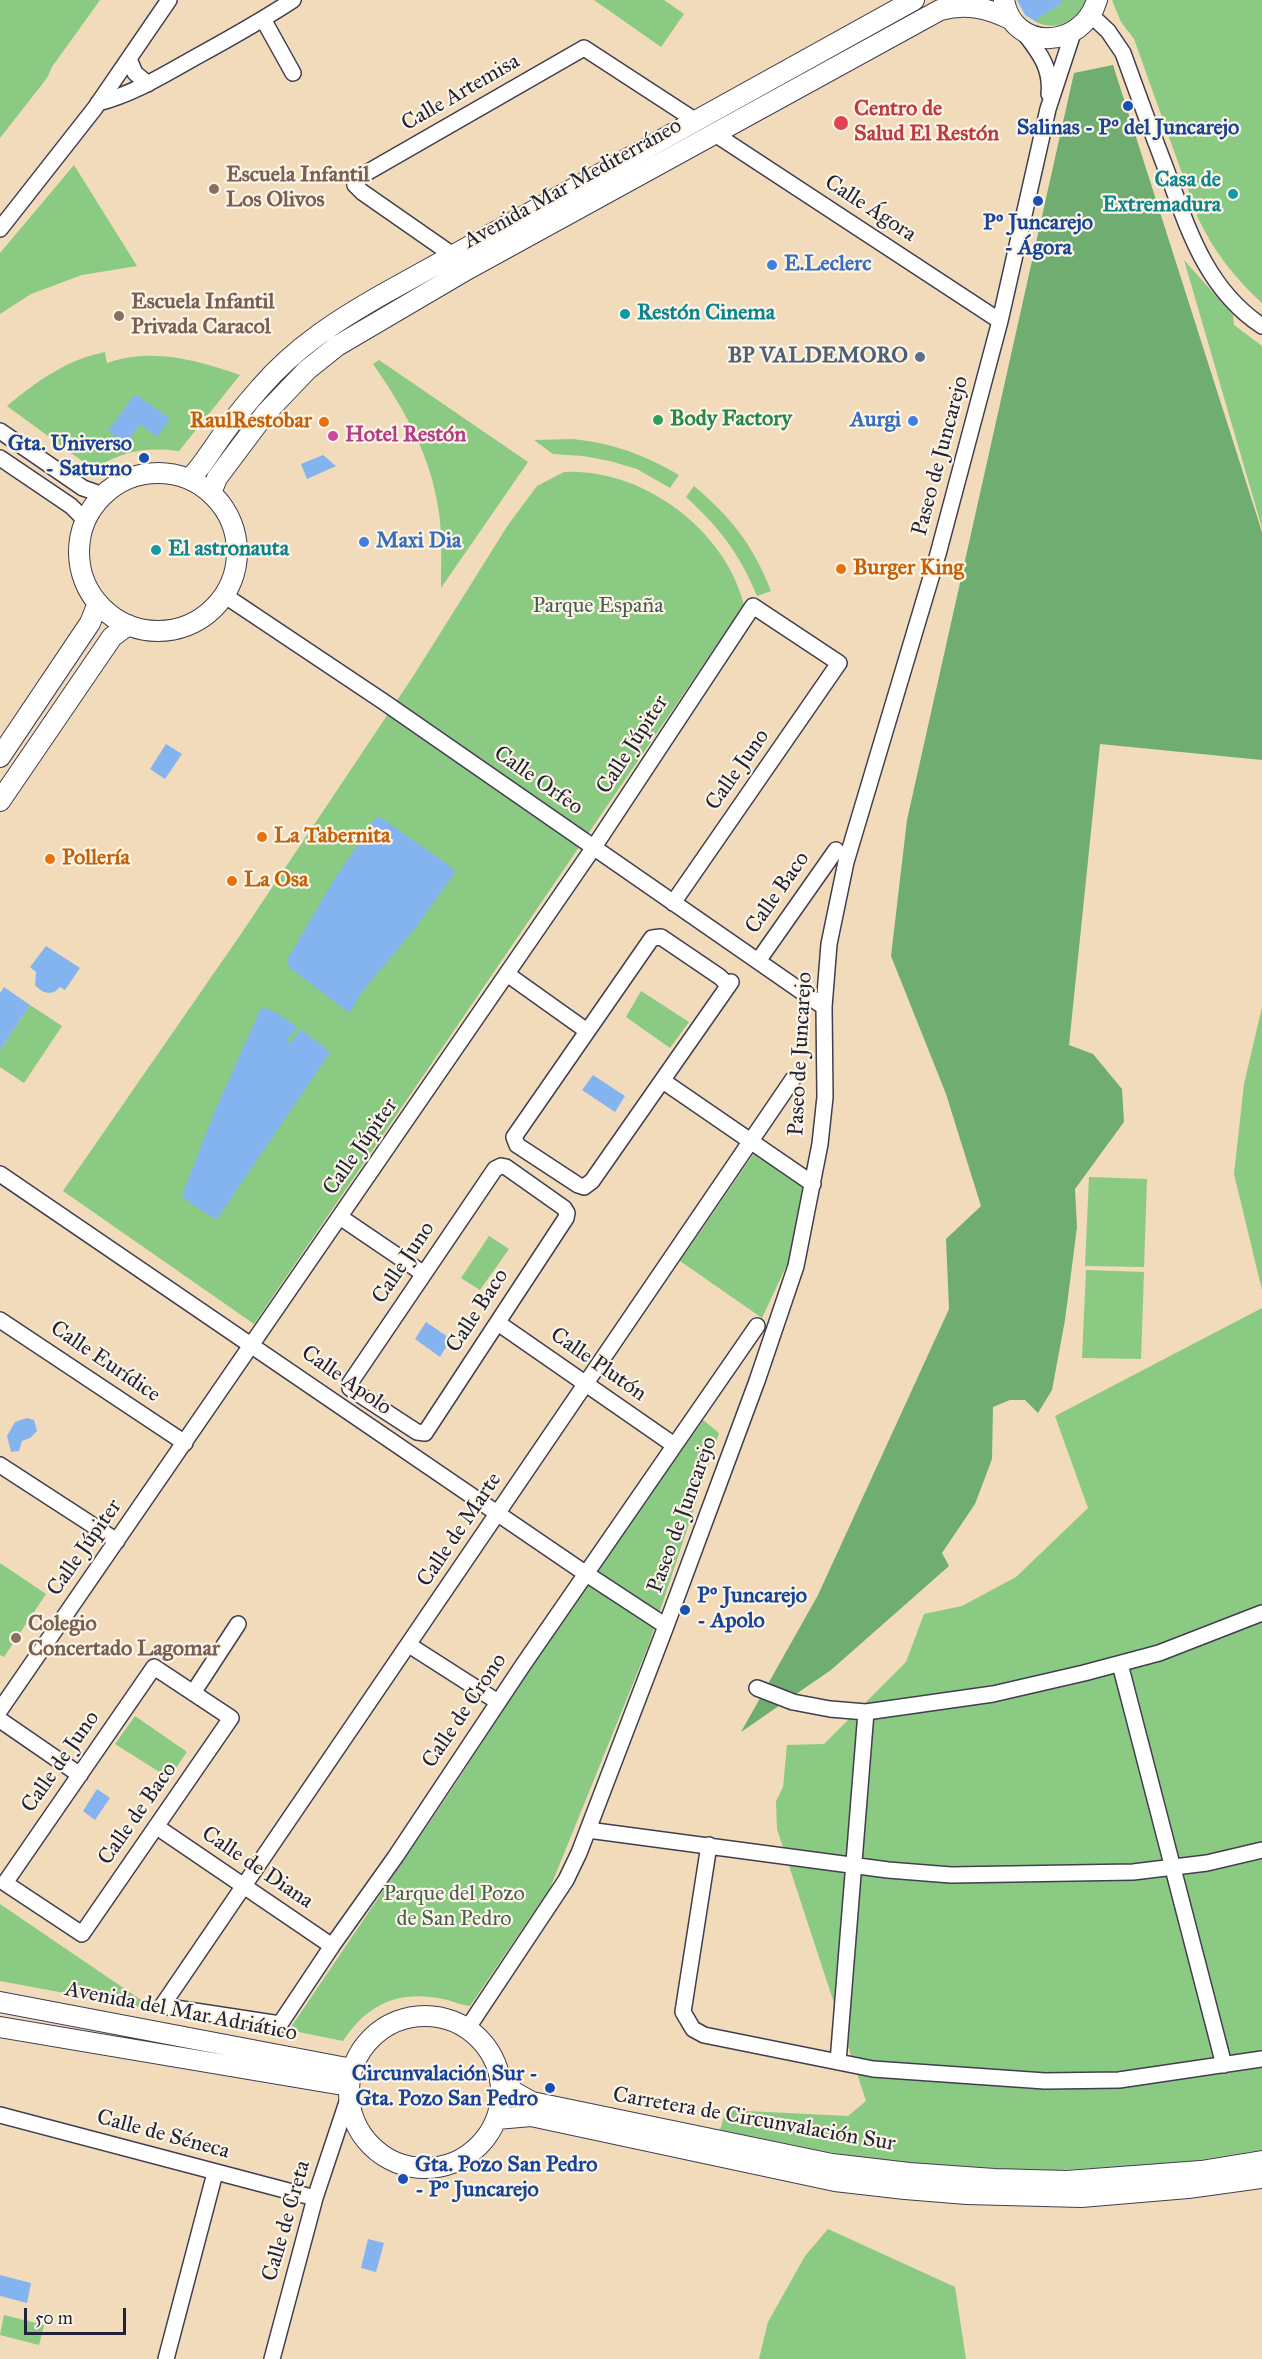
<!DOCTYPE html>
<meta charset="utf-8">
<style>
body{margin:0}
#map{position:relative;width:1262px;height:2359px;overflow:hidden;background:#f1dbbb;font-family:"IM FELL Great Primer",serif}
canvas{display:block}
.scale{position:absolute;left:24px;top:2308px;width:102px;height:27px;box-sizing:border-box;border:3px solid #22223b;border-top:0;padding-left:8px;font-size:18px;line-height:21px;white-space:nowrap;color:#22223b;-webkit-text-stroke:4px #fcf5e5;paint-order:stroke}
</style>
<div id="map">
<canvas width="1262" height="2359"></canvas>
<div class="scale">50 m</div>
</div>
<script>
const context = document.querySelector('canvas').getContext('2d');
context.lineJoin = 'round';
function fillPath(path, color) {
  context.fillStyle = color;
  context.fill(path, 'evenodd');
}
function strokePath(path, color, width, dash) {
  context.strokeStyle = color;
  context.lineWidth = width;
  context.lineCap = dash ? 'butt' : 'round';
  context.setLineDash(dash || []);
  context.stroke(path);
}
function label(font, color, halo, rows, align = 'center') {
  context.font = font + ' "IM FELL Great Primer",serif';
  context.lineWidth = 4.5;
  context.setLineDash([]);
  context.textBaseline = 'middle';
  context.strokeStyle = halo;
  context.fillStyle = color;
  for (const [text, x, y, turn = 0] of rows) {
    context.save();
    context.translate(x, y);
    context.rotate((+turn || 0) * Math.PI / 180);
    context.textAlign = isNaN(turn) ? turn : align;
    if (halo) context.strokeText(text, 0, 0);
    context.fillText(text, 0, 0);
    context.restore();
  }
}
fillPath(new Path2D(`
 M0 0H100L52 67 47 78 0 138Z
 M594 0H664L684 14 661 47Z
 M1061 0H1087C1077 21 1060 31 1038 23L1037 18 1061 4Z
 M1112 0H1262V303C1234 277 1215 253 1198 218L1134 39 1121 22Z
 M74 165 137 266 82 275 31 294 0 314V253Z
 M1184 260 1233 315 1234 325 1262 346V528Z
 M105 352 107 363C151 347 197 360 240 375L179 451C144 447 124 451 93 469L7 406C37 381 66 360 105 352Z
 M379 360 528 462 441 588C441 559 443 530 437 501 428 450 402 406 373 364Z
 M573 439C613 443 645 455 679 475L670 488 637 469 610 461 583 456 553 454 534 440Z
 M564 472C642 468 725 529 744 605L254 1324 63 1191 241 934 414 675 508 525 537 486Z
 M694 486C732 518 753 545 771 591L757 596C740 554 719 527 686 497Z
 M641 991 689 1022 670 1048 626 1017Z
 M30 1005 62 1026 24 1083 0 1067V1050Z
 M1262 1007V1290L1234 1174 1244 1084Z
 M755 1152 805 1187 791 1256 762 1318 680 1261Z
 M1089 1177 1147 1179 1144 1267 1085 1266Z
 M489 1236 509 1249 480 1290 461 1278Z
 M1086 1270 1144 1272 1141 1359 1082 1358Z
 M1262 1308V2150L1175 2164 1021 2172 869 2160 720 2130 726 2110 848 2116 866 2101 777 1829 776 1801 783 1787 787 1745 824 1744 906 1662 924 1614 962 1606 1016 1577 1088 1508 1055 1416Z
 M703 1420 719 1433 649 1644 550 1888 470 2006C460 2005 453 2001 443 1999 398 1990 368 2004 343 2041L289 2030 454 1786 535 1661Z
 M0 1563 46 1594 4 1657 0 1655Z
 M135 1716 187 1752 169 1778 115 1744Z
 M0 1904 147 2004 145 2008 0 1981Z
 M828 2229 955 2287 966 2359H759L768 2322 805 2256Z
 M4 2315 44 2325 39 2345 0 2335Z`), '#8aca82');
fillPath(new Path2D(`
 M1113 65 1262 532V760L1100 744 1069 1045 1093 1054 1122 1089 1124 1122 1075 1189 1077 1227 1065 1320 1052 1390 1038 1413 1025 1400H1010L993 1407 992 1459 975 1504 942 1553 949 1566 831 1670 741 1732 818 1595 949 1309 946 1239 981 1206 946 1094 891 956 907 820 1074 73Z`), '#6fae70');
fillPath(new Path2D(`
 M1017 0H1062L1061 4 1038 18V23L1025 15Z
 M135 394 170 419 157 437 140 424 126 444 108 431Z
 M323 455 336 466 307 479 301 464Z
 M166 744 182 754 165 779 150 769Z
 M376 817H380L451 867 455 872 417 926 361 993 351 1011 348 1012 289 967 287 960 332 883Z
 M46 946 80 968 65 990 60 987C52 997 42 993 35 985L36 972 30 967Z
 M4 987 30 1005 0 1050V993Z
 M261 1008C273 1008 287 1020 297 1027L287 1040 291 1043 300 1029 328 1050 329 1054 217 1219 213 1218 186 1200 182 1196 184 1190 217 1106Z
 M593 1075 625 1096 615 1112 582 1090Z
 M426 1322 451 1339 440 1357 415 1339Z
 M27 1418 34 1420 37 1431 30 1438 22 1441 19 1451 11 1452 7 1436 15 1422Z
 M97 1789 110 1798 95 1820 83 1811Z
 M368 2239 384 2243 376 2272 361 2268Z
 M0 2275 31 2283 27 2303 0 2296Z`), '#84b4ef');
const minor = new Path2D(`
 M1092 16 1108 31 1123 53C1137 92 1151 130 1166 169 1188 229 1206 289 1262 326
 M263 19 293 73
 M1022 30C1038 51 1052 67 1049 94
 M129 59 135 73 148 84
 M98 103C133 94 162 76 194 58 227 40 261 21 293 0
 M715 134 1000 321
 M0 229 95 108 169 0
 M454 256 362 192 355 185 361 176 584 48 696 121
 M0 431 83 488 103 495
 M0 458 71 506 85 520
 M224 595 384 702 824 1007
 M661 937 720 977 726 983 731 982 592 1181 584 1187 578 1185 517 1145 514 1137 652 938Z
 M758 961 836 850
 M507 974 587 1031
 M663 1081 813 1184
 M501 1166 506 1167 564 1208 567 1213 566 1218 425 1433 417 1432 354 1391 350 1388V1383L495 1169Z
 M0 1174 576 1567 666 1626
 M340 1217 424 1274
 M0 1320 185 1443
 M498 1323 674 1445
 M757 1326 523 1665 396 1856 332 1946 280 2024 162 2006 793 1079
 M0 1465 117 1541
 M409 1645 498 1702
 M1120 1664 1224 2065
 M154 1667 231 1718 82 1934 5 1883Z
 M757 1688 793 1702 830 1709 866 1712 993 1694 1084 1673 1159 1653 1262 1613
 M193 1693 238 1624
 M0 1710 594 847 753 606 839 663 673 903
 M0 1720 80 1775
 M157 1827 332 1946
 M588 1830 888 1870 951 1875 1133 1872 1207 1863 1262 1850
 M709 1845 683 2012 693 2029 704 2035 873 2069 1045 2081 1119 2080 1262 2059
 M467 2029 566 1880 579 1853 666 1626 757 1381 796 1266 820 1144 825 1097 824 1007 829 944 846 862 938 554 1000 321 1048 109 1073 33
 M838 2062 866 1712
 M0 2115 315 2198
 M166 2359 215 2173
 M272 2359 315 2198 349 2096`);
const tertiary = new Path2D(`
 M1004 0C1013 52 1082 50 1097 0
 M79 552a79 79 0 1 1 158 0a79 79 0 1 1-158 0Z
 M189 479C199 470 204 461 212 450 226 429 243 407 260 388 295 347 339 319 385 293L914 0
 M211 493 217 478 265 414 307 370 337 346 468 269 940 10C967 3 988 8 1012 20
 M0 757 90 623 98 603
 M0 801 112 637 128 625
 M0 2002 352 2069
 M349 2092a76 76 0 1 1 152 0a76 76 0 1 1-152 0Z
 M0 2027 349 2086
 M500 2075 514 2092 532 2102 832 2164 909 2173 994 2179 1067 2181 1201 2171 1262 2161
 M497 2119 531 2116 835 2181 905 2189 967 2194 1081 2197 1188 2188 1262 2178`);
strokePath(minor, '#413e4e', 18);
strokePath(tertiary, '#413e4e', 22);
strokePath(minor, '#fff', 15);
strokePath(tertiary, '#fff', 20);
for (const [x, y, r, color] of [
 [1128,106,6,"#1a4fb4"],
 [841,123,8,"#e0444e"],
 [214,189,6,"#8d6e63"],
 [1233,194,6,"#0f9aa8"],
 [1038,201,6,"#1a4fb4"],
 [772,265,6,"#3f7fe0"],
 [625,314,6,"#0f9aa8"],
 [119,316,6,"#8d6e63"],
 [920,357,6,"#5c6f8a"],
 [658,420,6,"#2e9e5b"],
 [913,421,6,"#3f7fe0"],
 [324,422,6,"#e8710a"],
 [333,436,6,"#d1479c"],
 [144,458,6,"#1a4fb4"],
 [364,542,6,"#3f7fe0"],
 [156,550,6,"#0f9aa8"],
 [841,569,6,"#e8710a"],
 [262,837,6,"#e8710a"],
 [50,859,6,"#e8710a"],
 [232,881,6,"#e8710a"],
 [685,1610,6,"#1a4fb4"],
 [16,1638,6,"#8d6e63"],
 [550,2088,6,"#1a4fb4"],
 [403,2179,6,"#1a4fb4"]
]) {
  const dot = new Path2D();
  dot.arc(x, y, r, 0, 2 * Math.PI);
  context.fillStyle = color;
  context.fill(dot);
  strokePath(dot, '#fcf5e5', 2);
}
label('22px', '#22223b', '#fcf5e5', [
 ["Calle Artemisa",461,93,-30],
 ["Avenida Mar Mediterráneo",573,184,-29],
 ["Calle Ágora",870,209,33],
 ["Paseo de Juncarejo",941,456,-75],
 ["Calle Júpiter",633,745,-57],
 ["Calle Juno",738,770,-55],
 ["Calle Orfeo",538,781,35],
 ["Calle Baco",778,893,-55],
 ["Paseo de Juncarejo",801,1054,-87],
 ["Calle Júpiter",361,1147,-55],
 ["Calle Juno",404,1263,-56],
 ["Calle Baco",478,1311,-57],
 ["Calle Eurídice",105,1362,34],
 ["Calle Plutón",598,1365,35],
 ["Calle Apolo",346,1381,35],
 ["Paseo de Juncarejo",683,1515,-70],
 ["Calle de Marte",460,1530,-56],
 ["Calle Júpiter",85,1548,-55],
 ["Calle de Crono",465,1711,-56],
 ["Calle de Juno",61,1762,-55],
 ["Calle de Baco",138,1814,-55],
 ["Calle de Diana",257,1868,34],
 ["Avenida del Mar Adriático",181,2012,11],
 ["Carretera de Circunvalación Sur",754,2120,10],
 ["Calle de Séneca",163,2135,15],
 ["Calle de Creta",287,2221,-74]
]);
label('bold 22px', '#be3a42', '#fcf5e5', [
 ["Centro de",854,110],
 ["Salud El Restón",854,135]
], 'left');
label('bold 22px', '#164399', '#fcf5e5', [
 ["Salinas - Pº del Juncarejo",1128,129],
 ["Pº Juncarejo",1038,224],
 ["- Ágora",1038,249],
 ["Gta. Universo",132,445,"right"],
 ["- Saturno",132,470,"right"],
 ["Pº Juncarejo",697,1597,"left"],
 ["- Apolo",697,1622,"left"],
 ["Circunvalación Sur -",538,2075,"right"],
 ["Gta. Pozo San Pedro",538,2100,"right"],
 ["Gta. Pozo San Pedro",415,2166,"left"],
 ["- Pº Juncarejo",415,2191,"left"]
]);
label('bold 22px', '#785e54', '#fcf5e5', [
 ["Escuela Infantil",226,176],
 ["Los Olivos",226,201],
 ["Escuela Infantil",131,303],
 ["Privada Caracol",131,328],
 ["Colegio",28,1625],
 ["Concertado Lagomar",28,1650]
], 'left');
label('bold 22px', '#0d838f', '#fcf5e5', [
 ["Casa de",1221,181,"right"],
 ["Extremadura",1221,206,"right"],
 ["Restón Cinema",637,314],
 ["El astronauta",168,550]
], 'left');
label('bold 22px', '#366cbe', '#fcf5e5', [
 ["E.Leclerc",784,265],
 ["Aurgi",901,421,"right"],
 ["Maxi Dia",376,542]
], 'left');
label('bold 22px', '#4e5e75', '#fcf5e5', [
 ["BP VALDEMORO",908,357]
], 'right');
label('bold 22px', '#27864d', '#fcf5e5', [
 ["Body Factory",670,420]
], 'left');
label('bold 22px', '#c56008', '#fcf5e5', [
 ["RaulRestobar",312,422,"right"],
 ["Burger King",853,569],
 ["La Tabernita",274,837],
 ["Pollería",62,859],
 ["La Osa",244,881]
], 'left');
label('bold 22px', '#b23c85', '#fcf5e5', [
 ["Hotel Restón",345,436]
], 'left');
label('22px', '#465d54', '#fcf5e5', [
 ["Parque España",598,607],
 ["Parque del Pozo",454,1895],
 ["de San Pedro",454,1920]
]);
</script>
